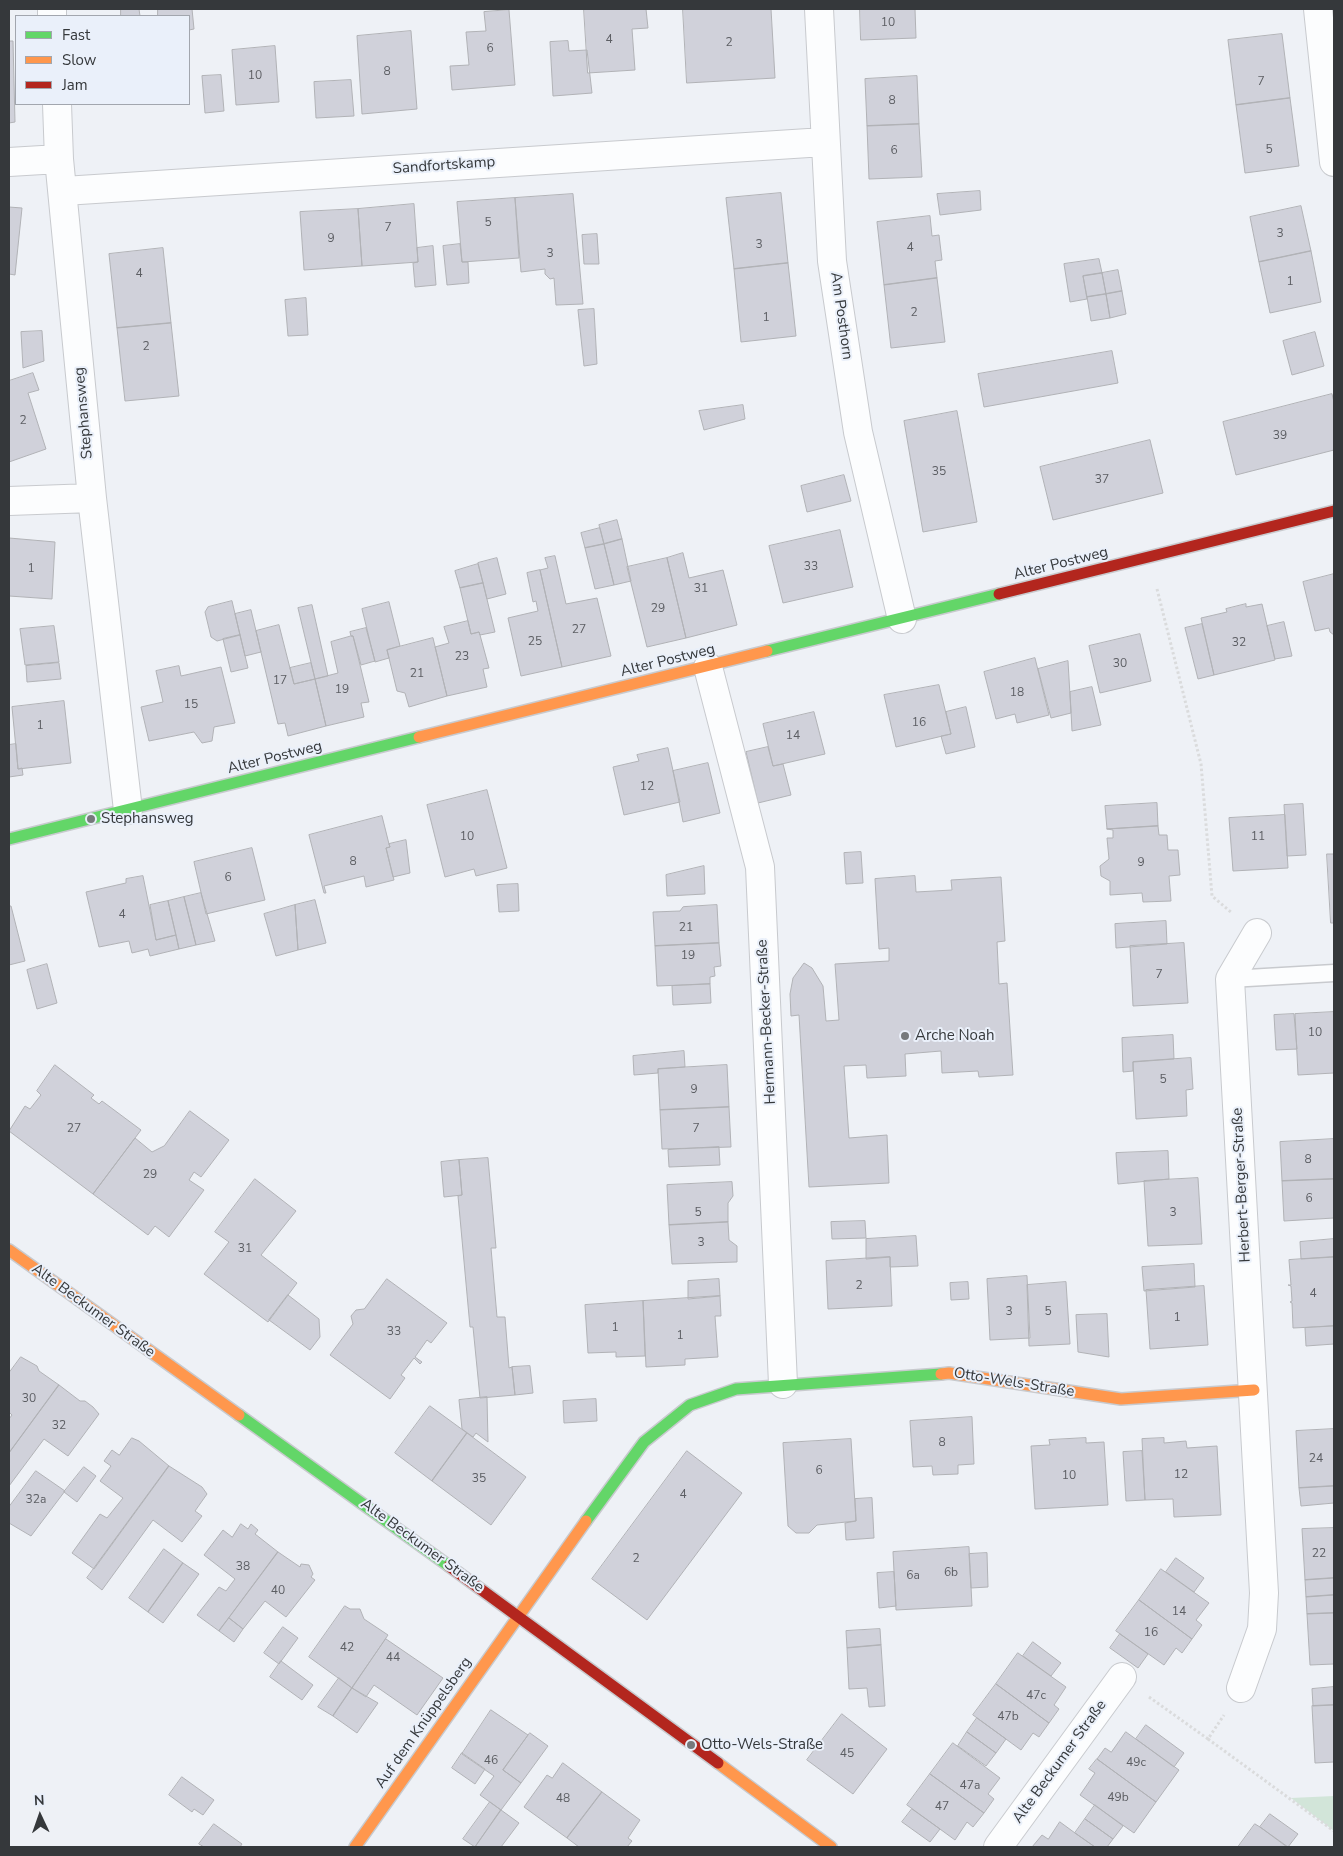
<!DOCTYPE html>
<meta charset="utf-8">
<style>
body{margin:0}
#map{position:relative;width:1343px;height:1856px;overflow:hidden;background:#eef1f6;font-family:"Nunito Sans",sans-serif}
canvas{display:block}
.frame{position:absolute;inset:0;border:10px solid #35383b;pointer-events:none}
.legend{position:absolute;left:15px;top:15px;width:175px;height:90px;box-sizing:border-box;background:#eaf0fa;border:1px solid #a2a6ae;margin:0;padding:6px 9px;list-style:none;font-size:15px;color:#35383b}
.legend li{display:flex;align-items:center;gap:10px;height:25px}
.legend b{width:25px;border:1px solid #a2a6ae}
.north{position:absolute;left:15px;top:1791px;width:50px;height:50px;-webkit-text-stroke:4px #eaf0fa;paint-order:stroke;rotate:357deg;font-size:14px;font-weight:700;line-height:20px;text-align:center;color:#35383b}
.north::after{content:'';display:block;margin:auto;width:18px;height:22px;background:#35383b;clip-path:polygon(50% 0,100% 100%,50% 72%,0 100%)}
</style>
<div id="map">
<canvas width="1343" height="1856"></canvas>
<div class="frame"></div>
<ul class="legend">
<li><b style="height:6px;background:#63d668"></b>Fast</li>
<li><b style="height:6px;background:#ff974d"></b>Slow</li>
<li><b style="height:6px;background:#b3261e"></b>Jam</li>
</ul>
<div class="north">N</div>
</div>
<script>
const context = document.querySelector('canvas').getContext('2d');
context.lineJoin = 'round';
function fillPath(path, color) {
  context.fillStyle = color;
  context.fill(path, 'evenodd');
}
function strokePath(path, color, width, dash) {
  context.strokeStyle = color;
  context.lineWidth = width;
  context.lineCap = dash ? 'butt' : 'round';
  context.setLineDash(dash || []);
  context.stroke(path);
}
function label(font, color, halo, rows, align = 'center') {
  context.font = font + ' "Nunito Sans",sans-serif';
  context.lineWidth = 4;
  context.setLineDash([]);
  context.textBaseline = 'middle';
  context.strokeStyle = halo;
  context.fillStyle = color;
  for (const [text, x, y, turn = 0] of rows) {
    context.save();
    context.translate(x, y);
    context.rotate((+turn || 0) * Math.PI / 180);
    context.textAlign = isNaN(turn) ? turn : align;
    if (halo) context.strokeText(text, 0, 0);
    context.fillText(text, 0, 0);
    context.restore();
  }
}
fillPath(new Path2D(`
 M1334 1796V1831L1291 1798Z`), '#d2e5d9');
const building = new Path2D(`
 M121 9H139L140 16H121Z
 M158 9H192L194 29 189 30V16H158Z
 M584 9H646L648 28 632 29 635 70 588 73Z
 M683 9H771L775 78 687 83Z
 M860 9H915L916 38 861 40Z
 M509 10 515 85 452 90 450 66 469 65 466 32 486 31 484 12Z
 M411 31 417 109 362 114 357 36Z
 M1282 34 1290 98 1236 105 1228 40Z
 M9 41H13L15 122 9 123Z
 M568 41 569 51 587 50 592 93 553 96 550 42Z
 M275 46 279 102 236 105 232 50Z
 M221 75 224 111 205 113 202 76Z
 M917 76 919 124 867 126 865 79Z
 M351 80 354 116 316 118 314 82Z
 M1290 98 1299 166 1245 173 1236 105Z
 M919 124 922 177 869 179 867 126Z
 M980 191 981 210 940 215 937 194Z
 M781 193 788 263 734 269 726 198Z
 M573 194 583 304 556 305 554 278 550 279 545 274V269L521 272 515 198Z
 M515 198 519 258 462 262 457 202Z
 M414 204 418 262 362 266 358 209Z
 M1301 206 1311 251 1259 262 1250 217Z
 M9 207 22 208 15 275 9 274Z
 M358 209 362 266 304 270 300 212Z
 M930 216 932 236 939 235 942 260 935 261 937 278 884 285 877 222Z
 M597 234 599 264H584L582 235Z
 M460 244 462 262H468L469 283 447 285 443 246Z
 M433 246 436 285 415 287 413 263 418 262 417 248Z
 M163 248 171 323 117 328 109 254Z
 M1311 251 1321 302 1270 313 1259 262Z
 M1099 259 1102 273 1083 276 1087 299 1070 302 1064 264Z
 M788 263 796 336 741 342 734 269Z
 M1118 270 1122 291 1106 294 1102 273Z
 M1102 273 1106 294 1087 297 1083 276Z
 M937 278 945 342 891 348 884 285Z
 M1122 291 1126 314 1110 318 1106 294Z
 M1106 294 1110 318 1091 321 1087 297Z
 M306 298 308 335 288 336 285 300Z
 M594 309 597 364 584 366 578 310Z
 M171 323 179 396 125 401 117 328Z
 M42 331 44 361 23 368 21 332Z
 M1315 332 1324 366 1292 375 1283 341Z
 M1112 351 1118 383 984 407 978 374Z
 M33 373 39 390 28 393 46 449 9 462V381Z
 M1332 394 1334 402V450L1236 475 1223 422Z
 M743 405 745 419 704 430 699 411Z
 M957 411 977 522 923 532 904 421Z
 M1150 440 1163 493 1053 520 1040 467Z
 M844 475 851 501 807 512 801 486Z
 M617 520 622 539 604 544 599 525Z
 M600 528 604 544 585 548 581 533Z
 M840 530 853 587 783 603 769 546Z
 M9 538 55 542 52 599 9 596Z
 M622 539 631 581 614 585 604 544Z
 M604 544 614 585 595 589 585 548Z
 M683 553 689 578 723 570 737 625 686 638 667 558Z
 M555 556 566 604 597 598 611 656 562 667 540 570 548 568 545 558Z
 M497 558 506 594 487 599 478 563Z
 M667 558 686 638 647 647 627 567Z
 M478 564 483 583 460 588 455 571Z
 M540 570 562 667 521 676 508 618 538 611 536 601 533 602 527 573Z
 M1334 574V635L1330 632 1329 628 1315 631 1303 582Z
 M483 583 495 632 480 635 479 632 471 634 460 588Z
 M232 601 240 635 217 641 211 637 205 612 208 607Z
 M389 602 400 646 387 650 389 658 375 662 362 609Z
 M1246 604V607L1262 604 1275 660 1214 675 1201 618 1227 612 1226 609Z
 M312 605 328 676 315 679 298 608Z
 M251 610 261 652 245 656 235 614Z
 M468 621 471 634 479 632 480 635 489 668 483 669 487 687 447 696 435 647 449 643 444 627Z
 M1284 622 1292 656 1275 659 1267 626Z
 M1202 624 1214 675 1198 679 1185 628Z
 M279 625 294 684 315 679 326 726 288 736 285 723 278 724 256 631Z
 M54 626 59 662 25 665 20 629Z
 M366 628 375 661 361 665 353 636H351L350 632Z
 M1140 634 1151 681 1100 693 1089 646Z
 M240 635 248 668 231 672 223 639Z
 M351 636H353L369 702 361 703 364 717 326 726 315 679 338 673 331 642Z
 M433 638 447 696 409 707 405 693 397 691 387 650Z
 M1035 658 1049 715 1017 723 1015 714 996 719 984 672Z
 M1068 661 1071 713 1051 718 1038 669Z
 M59 663 61 679 27 682 26 666Z
 M311 663 315 679 294 684 290 668Z
 M179 666 181 676 221 667 235 723 214 727 212 741 202 743 194 732 149 741 141 707 163 702 156 671Z
 M939 685 951 734 896 747 884 695Z
 M1092 687 1101 725 1072 731 1070 692Z
 M64 701 71 763 18 769 12 707Z
 M966 707 975 747 946 754 941 736 951 734 946 712Z
 M814 712 825 754 773 766 763 724Z
 M16 744 18 769 22 768 23 775 9 777V745Z
 M768 747 773 766 783 764 791 795 758 803 746 752Z
 M668 748 680 802 624 815 613 767 639 761 637 755Z
 M708 763 720 813 683 822 673 771Z
 M487 790 507 868 476 876 474 869 445 877 427 805Z
 M1157 803 1158 826 1107 829 1105 806Z
 M1303 804 1306 855 1287 856 1284 805Z
 M1285 815 1288 868 1233 871 1229 818Z
 M382 816 389 844 390 847 386 848 394 880 366 887 364 876 324 886 326 893H324L309 835Z
 M1158 826 1159 835H1167L1168 850H1178L1180 875 1169 876 1171 901 1143 902 1142 893 1110 895V881L1101 876 1100 866 1109 859 1107 838H1113V830L1107 829Z
 M406 840 410 873 393 877 386 848 390 847 389 844Z
 M252 848 265 900 206 914 194 862Z
 M861 852 863 883 846 884 844 853Z
 M1327 854H1334V923H1331Z
 M704 866 705 894 667 896 666 875Z
 M143 876 156 940 176 935 179 949 150 956 148 949 132 953 129 941 99 947 86 892 126 883V879Z
 M915 876 916 892 952 890 951 880 1001 877 1005 941 997 942 999 984 1007 983 1013 1075 979 1077 978 1071 942 1073 941 1051 905 1054 906 1076 867 1078 866 1065 844 1066 849 1138 887 1135 889 1183 809 1187 799 1015 791 1016 790 994 793 978 804 963 812 968 823 986 826 1021 839 1020 835 964 889 961V948L879 949 875 879Z
 M518 884 519 911 499 912 497 885Z
 M201 893 215 941 196 945 184 897Z
 M184 897 196 945 179 949 168 901Z
 M315 900 326 943 298 950 295 905Z
 M168 901 176 935 156 940 150 905Z
 M295 905 298 950 276 956 264 914Z
 M717 905 719 943 655 946 653 912 680 911 683 907Z
 M9 906H11L25 961 9 965Z
 M1166 921 1167 944 1116 948 1115 924Z
 M719 943 721 966 714 967 715 976 710 977V984L657 986 655 946Z
 M1184 943 1188 1003 1133 1006 1130 946Z
 M47 964 57 1003 37 1009 27 970Z
 M710 984 711 1003 673 1005 672 986Z
 M1334 1012V1073L1298 1075 1295 1014Z
 M1294 1014 1297 1049 1276 1050 1274 1015Z
 M1173 1035 1174 1059 1133 1062V1071L1123 1072 1122 1038Z
 M684 1051 685 1067 658 1069V1073L634 1075 633 1056Z
 M1191 1058 1193 1089 1186 1090 1187 1116 1136 1119 1133 1062Z
 M55 1065 94 1095 91 1098 99 1104 102 1101 141 1130 93 1194 9 1131 25 1106 30 1109 41 1095 37 1091Z
 M727 1065 729 1107 660 1110 658 1069Z
 M729 1107 731 1147 662 1149 660 1110Z
 M190 1111 229 1140 201 1177 194 1172 189 1180 204 1190 169 1237 155 1226 148 1235 93 1194 135 1138 152 1152 164 1146Z
 M1334 1139V1179L1282 1181 1280 1142Z
 M719 1147 720 1165 669 1167 668 1150Z
 M1168 1151 1169 1179 1118 1184 1116 1153Z
 M488 1158 496 1248H491L497 1317H505L509 1368 512 1367 515 1395 480 1398 473 1327H470L458 1196 462 1195 459 1160Z
 M459 1160 462 1195 444 1197 441 1162Z
 M1198 1178 1202 1244 1148 1246 1144 1181Z
 M255 1179 296 1211 261 1255 297 1283 268 1322 204 1274 229 1242 215 1232Z
 M1334 1179V1218L1284 1221 1282 1181Z
 M732 1182 733 1196 728 1203V1222L669 1225 667 1185Z
 M865 1221 866 1238 832 1239 831 1222Z
 M728 1222 729 1240 737 1246V1262L672 1264 669 1225Z
 M916 1236 918 1266 890 1267V1257L866 1259V1239Z
 M1334 1239V1257L1301 1259 1300 1242Z
 M890 1257 892 1306 828 1309 826 1261Z
 M1334 1257V1326L1293 1328 1292 1303 1290 1302 1292 1301 1291 1286 1288 1285H1291L1289 1260Z
 M1194 1264 1195 1287 1144 1291 1142 1267Z
 M1027 1276 1030 1338 990 1340 987 1279Z
 M387 1279 447 1323 431 1343 427 1340 415 1357 422 1362 420 1364 414 1358 401 1375 405 1378 390 1399 330 1355 353 1324 351 1316 356 1310 364 1309Z
 M719 1279 720 1296 688 1299V1281Z
 M968 1282 969 1299 951 1300 950 1283Z
 M1066 1282 1070 1344 1029 1346 1027 1285Z
 M1204 1286 1208 1345 1150 1349 1146 1290Z
 M288 1295 319 1319 320 1337 310 1350 269 1320Z
 M720 1296 721 1316H715L718 1357 685 1359V1365L646 1367 643 1301Z
 M643 1301 645 1356 616 1357V1352L588 1353 585 1305Z
 M1107 1314 1109 1357 1078 1352 1076 1315Z
 M1334 1326V1344L1306 1346 1305 1328Z
 M21 1357 37 1366 39 1371 59 1385 9 1453V1419L12 1415 9 1412V1373Z
 M530 1366 533 1393 515 1395 512 1367Z
 M59 1385 80 1401H85L93 1407 99 1414 68 1456 44 1439 9 1486V1453Z
 M487 1397 488 1442 476 1433 473 1437 462 1429 459 1400Z
 M596 1399 597 1421 564 1423 563 1401Z
 M430 1406 467 1433 432 1481 395 1453Z
 M972 1417 974 1464 958 1465V1474L933 1475 932 1466 913 1467 910 1421Z
 M1334 1429V1486L1299 1488 1296 1431Z
 M467 1433 526 1477 491 1525 432 1481Z
 M132 1438 139 1441 169 1466 94 1569 72 1553 100 1514 107 1518 123 1498 100 1481 111 1466 104 1461 112 1450 119 1455Z
 M1086 1438V1443L1104 1442 1108 1505 1035 1509 1031 1446 1050 1445 1049 1440Z
 M1164 1438V1443L1186 1441 1187 1448 1217 1446 1221 1515 1174 1517 1173 1499 1145 1500 1142 1439Z
 M851 1439 856 1521 817 1525 809 1533H796L788 1526 783 1443Z
 M687 1451 742 1493 647 1620 592 1579Z
 M1142 1451 1145 1500 1126 1501 1123 1452Z
 M169 1466 202 1487 207 1494 195 1511 202 1516 182 1542 153 1520 102 1590 87 1578Z
 M84 1467 96 1476 77 1502 64 1492Z
 M36 1471 65 1491 31 1536 9 1523V1507Z
 M1334 1486V1503L1301 1506 1299 1488Z
 M872 1498 874 1538 846 1540 845 1523 856 1521 855 1499Z
 M241 1524 248 1529 251 1524 258 1530 255 1534 278 1552 219 1631 197 1615 219 1587 226 1591 235 1579 204 1555 223 1530 232 1537Z
 M1334 1528V1578L1305 1580 1302 1529Z
 M969 1547 972 1606 896 1610 893 1552Z
 M164 1549 183 1563 148 1612 129 1598Z
 M278 1552 300 1567 301 1564 309 1565 313 1574 311 1577 315 1580 286 1617 265 1601 243 1629 229 1618Z
 M987 1553 988 1587 971 1588 969 1554Z
 M1176 1558 1204 1578 1194 1592 1166 1572Z
 M183 1563 199 1574 163 1623 148 1612Z
 M1161 1569 1209 1603 1196 1620 1202 1625 1192 1639 1139 1600Z
 M894 1572 896 1606 879 1608 877 1573Z
 M1334 1578V1595L1306 1597 1305 1580Z
 M1334 1595V1613L1307 1614 1306 1597Z
 M1139 1600 1192 1639 1182 1653 1176 1648 1164 1665 1116 1631Z
 M345 1606 350 1609H360L364 1619 388 1635 352 1688 309 1657Z
 M1334 1613V1664L1310 1665 1307 1614Z
 M229 1618 243 1629 234 1642 219 1631Z
 M283 1627 298 1638 279 1664 264 1653Z
 M880 1629 881 1645 847 1648 846 1631Z
 M1120 1634 1148 1654 1138 1668 1110 1648Z
 M386 1639 443 1678 417 1715 374 1685 366 1697 352 1688Z
 M1033 1642 1061 1663 1051 1676 1023 1656Z
 M881 1645 885 1706 869 1707 867 1688 849 1689 847 1648Z
 M1018 1653 1066 1687 1054 1705 1059 1709 1049 1723 996 1684Z
 M281 1661 313 1685 302 1700 270 1677Z
 M339 1678 352 1688 333 1716 318 1707Z
 M996 1684 1049 1723 1039 1737 1033 1733 1021 1750 973 1715Z
 M1334 1687V1705L1313 1706 1312 1689Z
 M352 1688 378 1703 357 1733 333 1716Z
 M1334 1705V1762L1315 1763 1312 1706Z
 M491 1710 528 1735 503 1770 521 1783 501 1810 480 1795 494 1776 462 1754Z
 M842 1714 887 1749 853 1794 807 1760Z
 M977 1718 1006 1739 996 1753 967 1732Z
 M1146 1725 1184 1753 1174 1767 1136 1739Z
 M967 1732 996 1753 986 1766 958 1746Z
 M1126 1732 1179 1770 1156 1802 1097 1759 1105 1748 1111 1752Z
 M530 1733 548 1746 521 1783 503 1770Z
 M953 1743 1000 1778 988 1794 994 1799 984 1813 930 1774Z
 M462 1753 485 1769 475 1784 452 1768Z
 M1097 1759 1156 1802 1134 1833 1080 1795 1095 1773 1089 1769Z
 M563 1763 602 1792 567 1838 524 1807 547 1775 552 1778Z
 M930 1774 984 1813 973 1827 967 1822 955 1840 907 1805Z
 M182 1777 214 1800 203 1815 194 1809 192 1812 169 1795Z
 M602 1792 640 1820 628 1838 632 1841 627 1847H579L567 1838Z
 M490 1802 501 1810 475 1847 463 1839Z
 M1095 1805 1123 1826 1113 1839 1085 1819Z
 M912 1809 940 1829 930 1842 902 1822Z
 M501 1810 519 1823 501 1847H478L476 1846Z
 M1270 1814 1298 1834 1288 1847 1260 1827Z
 M1085 1819 1113 1839 1107 1847H1095L1075 1833Z
 M1060 1822 1075 1833 1095 1847H1032L1042 1835 1048 1839Z
 M214 1824 242 1844 240 1847H204L199 1844Z
 M1255 1824 1260 1827 1287 1847H1238Z`);
fillPath(building, '#d0d1da');
strokePath(building, '#b1b2b6', 1);
const lane = new Path2D(`
 M1230 979 1334 973`);
const street = new Path2D(`
 M52 9V16
 M819 9 832 261 858 432 902 619
 M1318 9 1334 162
 M57 104 59 159 92 498 128 810
 M9 162 59 159
 M64 191 824 142
 M9 501 92 498
 M708 667 760 867 783 1384
 M1241 1688 1262 1629 1264 1593 1230 979 1257 933
 M998 1847 1122 1677`);
const fast = new Path2D(`
 M767 651 999 594
 M9 839 419 737
 M239 1415 449 1566
 M586 1521 644 1442 690 1405 736 1389 941 1374`);
const slow = new Path2D(`
 M419 737 767 651
 M9 1250 239 1415
 M941 1374 949 1373 1121 1399 1254 1390
 M718 1763 831 1847
 M355 1847 586 1521`);
const jam = new Path2D(`
 M999 594 1334 511
 M449 1566 718 1763`);
strokePath(lane, '#c8cace', 19);
strokePath(street, '#c8cace', 30);
strokePath(fast, '#c8cace', 14);
strokePath(slow, '#c8cace', 14);
strokePath(jam, '#c8cace', 14);
strokePath(new Path2D(`
 M1157 589 1201 764 1212 896 1232 913
 M1149 1697 1208 1739 1224 1715
 M1208 1739 1334 1831`), '#dadbdc', 3, [2.5, 2.5]);
strokePath(lane, '#fcfdfe', 16);
strokePath(street, '#fcfdfe', 28);
strokePath(fast, '#63d668', 11);
strokePath(slow, '#ff974d', 11);
strokePath(jam, '#b3261e', 11);
for (const [x, y, r, color] of [
 [91,819,5,"#76797c"],
 [905,1036,5,"#76797c"],
 [691,1745,5,"#76797c"]
]) {
  const dot = new Path2D();
  dot.arc(x, y, r, 0, 2 * Math.PI);
  context.fillStyle = color;
  context.fill(dot);
  strokePath(dot, '#eaf0fa', 2);
}
label('12px', '#5c5e63', null, [
 ["10",888,23],
 ["4",609,40],
 ["2",729,43],
 ["6",490,49],
 ["8",387,72],
 ["10",255,76],
 ["7",1261,82],
 ["8",892,101],
 ["5",1269,150],
 ["6",894,151],
 ["5",488,223],
 ["7",388,228],
 ["3",1280,234],
 ["9",331,239],
 ["3",759,245],
 ["4",910,248],
 ["3",550,254],
 ["4",139,274],
 ["1",1290,282],
 ["2",914,313],
 ["1",766,318],
 ["2",146,347],
 ["2",23,421],
 ["39",1280,436],
 ["35",939,472],
 ["37",1102,480],
 ["33",811,567],
 ["1",31,569],
 ["31",701,589],
 ["29",658,609],
 ["27",579,630],
 ["25",535,642],
 ["32",1239,643],
 ["23",462,657],
 ["30",1120,664],
 ["21",417,674],
 ["17",280,681],
 ["19",342,690],
 ["18",1017,693],
 ["15",191,705],
 ["16",919,723],
 ["1",40,726],
 ["14",793,736],
 ["12",647,787],
 ["10",467,837],
 ["11",1258,837],
 ["8",353,862],
 ["9",1141,863],
 ["6",228,878],
 ["4",122,915],
 ["21",686,928],
 ["19",688,956],
 ["7",1159,975],
 ["10",1315,1033],
 ["5",1163,1080],
 ["9",694,1090],
 ["27",74,1129],
 ["7",696,1129],
 ["8",1308,1160],
 ["29",150,1175],
 ["6",1309,1199],
 ["5",698,1213],
 ["3",1173,1213],
 ["3",701,1243],
 ["31",245,1249],
 ["2",859,1286],
 ["4",1313,1294],
 ["3",1009,1312],
 ["5",1048,1312],
 ["1",1177,1318],
 ["1",615,1328],
 ["33",394,1332],
 ["1",680,1336],
 ["30",29,1399],
 ["32",59,1426],
 ["8",942,1443],
 ["24",1316,1459],
 ["6",819,1471],
 ["12",1181,1475],
 ["10",1069,1476],
 ["35",479,1479],
 ["4",683,1495],
 ["32a",36,1500],
 ["22",1319,1554],
 ["2",636,1559],
 ["38",243,1567],
 ["6b",951,1573],
 ["6a",913,1576],
 ["40",278,1591],
 ["14",1179,1612],
 ["16",1151,1633],
 ["42",347,1648],
 ["44",393,1658],
 ["47c",1036,1696],
 ["47b",1008,1717],
 ["45",847,1754],
 ["46",491,1761],
 ["49c",1136,1763],
 ["47a",970,1786],
 ["49b",1118,1798],
 ["48",563,1799],
 ["47",942,1807]
]);
label('15px', '#35383b', '#eaf0fa', [
 ["Sandfortskamp",444,166,-4],
 ["Am Posthorn",841,316,82],
 ["Stephansweg",84,413,-95],
 ["Alter Postweg",1061,564,-14],
 ["Alter Postweg",668,661,-14],
 ["Alter Postweg",275,758,-14],
 ["Hermann-Becker-Straße",767,1022,-93],
 ["Herbert-Berger-Straße",1242,1185,-93],
 ["Alte Beckumer Straße",93,1311,36],
 ["Otto-Wels-Straße",1014,1383,9],
 ["Alte Beckumer Straße",422,1546,36],
 ["Auf dem Knüppelsberg",424,1723,-55],
 ["Alte Beckumer Straße",1060,1762,-54]
]);
label('15px', '#35383b', '#eaf0fa', [
 ["Stephansweg",101,819],
 ["Arche Noah",915,1036],
 ["Otto-Wels-Straße",701,1745]
], 'left');
</script>
